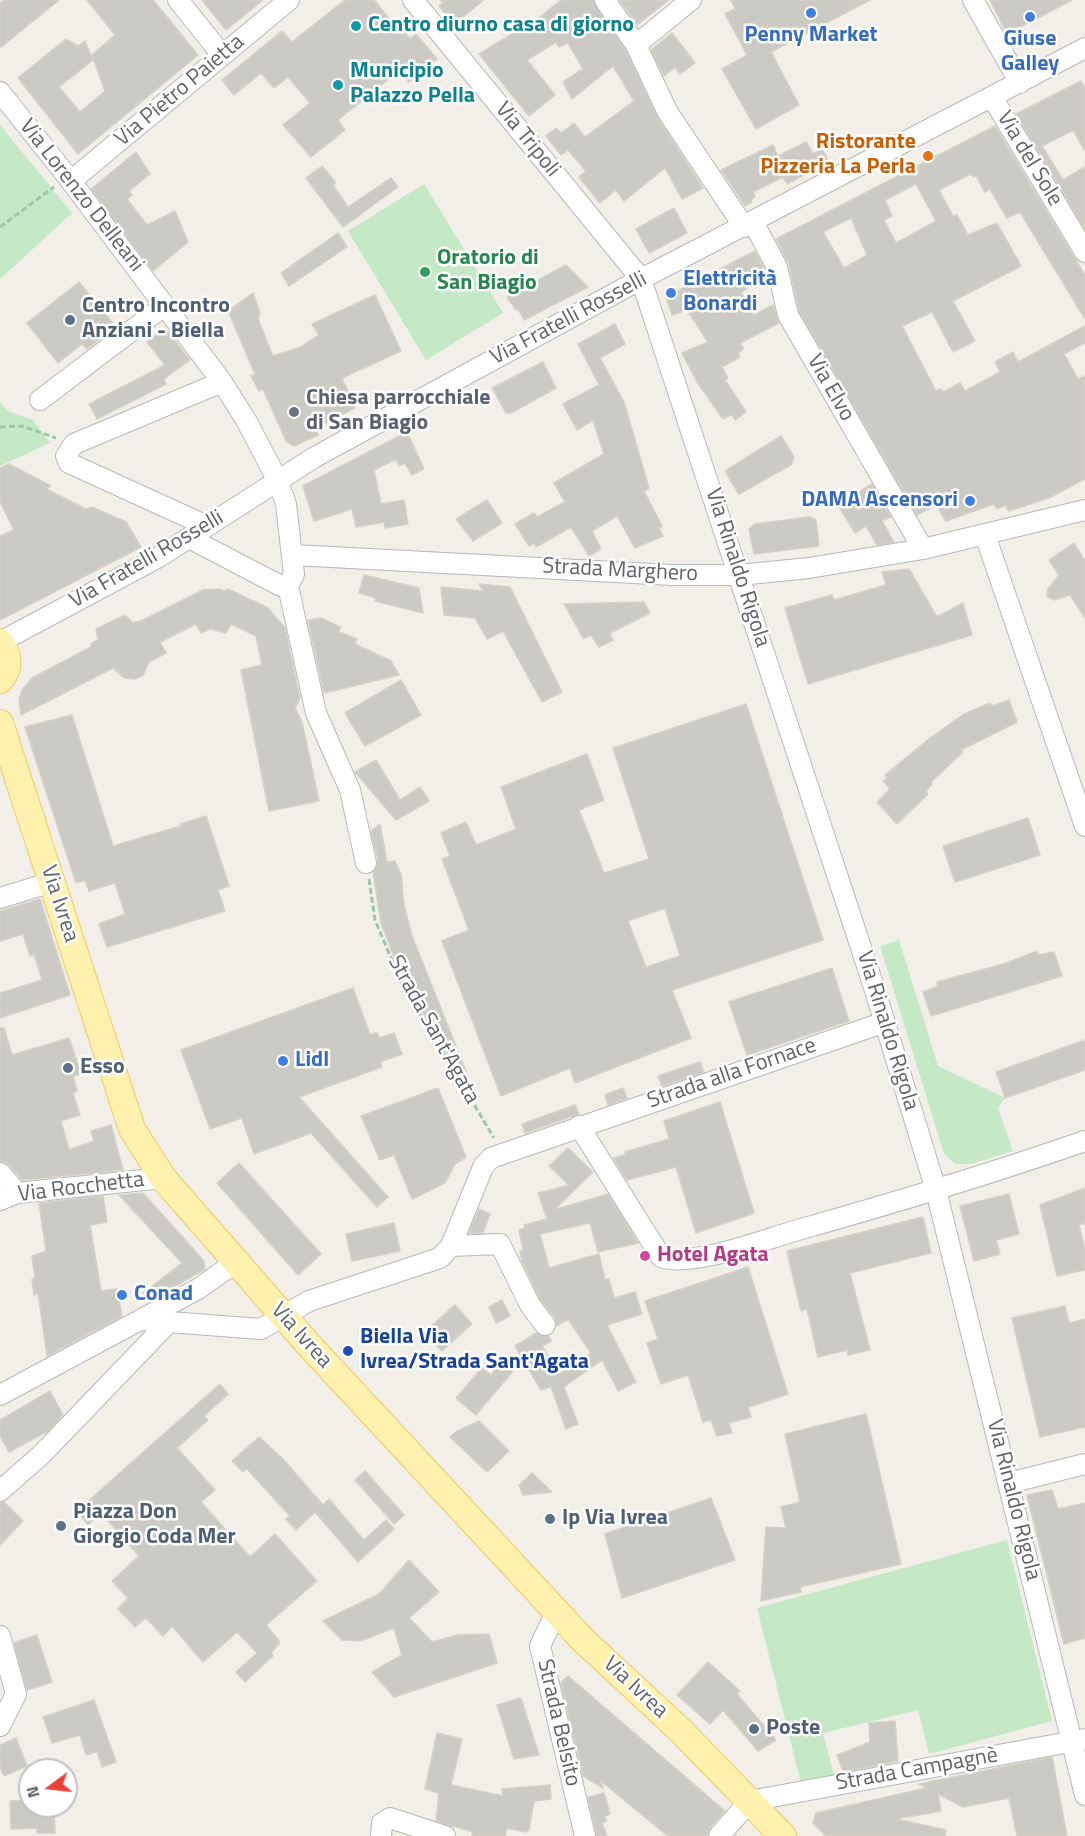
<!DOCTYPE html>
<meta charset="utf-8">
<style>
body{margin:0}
#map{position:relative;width:1085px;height:1836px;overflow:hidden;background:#f1efe8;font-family:"Titillium Web",sans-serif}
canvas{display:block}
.north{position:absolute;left:18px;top:1758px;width:60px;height:60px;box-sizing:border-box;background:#fff;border:2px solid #bfc1c3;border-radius:50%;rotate:255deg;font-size:16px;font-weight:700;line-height:24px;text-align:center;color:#5f6368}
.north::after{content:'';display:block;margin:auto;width:21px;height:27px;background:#ea4335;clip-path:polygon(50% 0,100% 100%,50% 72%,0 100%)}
</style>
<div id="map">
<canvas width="1085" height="1836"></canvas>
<div class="north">N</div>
</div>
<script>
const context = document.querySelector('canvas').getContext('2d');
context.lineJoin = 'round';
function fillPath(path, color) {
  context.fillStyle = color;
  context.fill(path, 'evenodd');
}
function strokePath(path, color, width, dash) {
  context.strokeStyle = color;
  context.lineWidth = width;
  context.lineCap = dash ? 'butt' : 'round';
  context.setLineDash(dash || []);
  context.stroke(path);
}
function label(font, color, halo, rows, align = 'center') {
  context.font = font + ' "Titillium Web",sans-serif';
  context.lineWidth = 5;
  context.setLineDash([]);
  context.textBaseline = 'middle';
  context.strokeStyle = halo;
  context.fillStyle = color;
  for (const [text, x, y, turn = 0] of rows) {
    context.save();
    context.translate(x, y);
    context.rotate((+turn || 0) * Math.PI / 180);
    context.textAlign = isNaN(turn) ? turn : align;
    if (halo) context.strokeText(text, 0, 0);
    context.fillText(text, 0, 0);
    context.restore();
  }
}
fillPath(new Path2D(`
 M0 125 72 213 0 279Z
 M424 184 503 313 426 360 348 231Z
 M0 402 8 411 33 420 50 443 0 466Z
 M899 940 938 1066 1005 1098 998 1108 1013 1151 971 1164H955L944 1154 880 946Z
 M1007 1540 1052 1721 929 1754 918 1710 823 1733 835 1779 802 1787 757 1608Z`), '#c5e8c5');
const building = new Path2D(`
 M4 0H59L0 48V3Z
 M87 0H153L198 55 78 154 18 78 66 39 78 46 85 41 93 60 59 87 80 112 105 91 92 55 115 35Z
 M202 0H263L226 30Z
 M345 0H374L403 35 405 33 410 39 416 34 437 59 409 82 399 71 338 120 345 130 311 157 283 125 310 103 288 77 274 88 261 73 234 95 222 80 282 31 292 42Z
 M440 0H484L458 21 452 14 448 17 439 6 443 3Z
 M561 0H593L626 51 657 117 703 188 682 199 665 168 624 201 616 190 600 203 579 177 586 171 568 150 561 155 546 136 556 128 561 133 574 123 585 137 634 101 613 66 572 99 563 82 583 69 568 43 559 47 556 42 527 60 555 95 529 116 479 54 540 17Z
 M620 0H669L637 25Z
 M731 0H870L771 52 799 105 756 129 722 69 747 55 725 14 735 9Z
 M990 0H1072L1007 34Z
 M672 33 695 63 680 74 675 67 664 76 651 50Z
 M1081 81 1085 88V151L1073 130 1042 146 1063 180 1085 167V229L1016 114Z
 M995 126 1085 275V319L1020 212 1007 218 990 189 985 192 976 176 973 177 971 174 939 190 953 216 957 215 968 235 997 223 1021 266 953 301 975 341 953 352 932 312 902 326 936 391 941 389 943 392 960 383 965 391 1000 372 995 362 1013 352 1018 362 1085 326V343L1064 354 1078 379 1085 376V479L1049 498 1009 511 1005 505 997 509 994 504 946 521 936 505 917 515 799 311 789 264 776 239ZM916 184 936 221 896 243 884 220 892 216 885 200ZM851 218 867 255 844 268 823 232Z
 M806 142 813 154 822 149 829 162 787 184 783 177 753 192 755 197 751 200 752 202 745 206 721 170 773 145 778 156Z
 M136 152 150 174 129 191 132 195 127 199 147 225 175 211 188 242 153 271 91 189Z
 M322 166 336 183 333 185 348 207 391 178 398 187 343 227 306 178Z
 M674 208 687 233 649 253 636 229Z
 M338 233 347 247 289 286 281 273Z
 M755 251 767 275 741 292 754 315 773 305 779 323 740 343 744 349 738 353 740 357 722 367 728 378 725 380 746 412 735 420 732 414 723 419 697 382 682 353 708 342 687 310 672 315 666 297Z
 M566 265 588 287 524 320 518 309 516 310 507 297Z
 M79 282 116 327 87 349 82 344 58 363 27 323Z
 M253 293 260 313 258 319 273 356 301 347 319 335 312 324 375 295 401 351 342 378 355 408 319 426 316 429 318 435 294 446 286 441 263 389 259 391 251 376 255 374 228 311Z
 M615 324 625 344 600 358 624 402 649 488 644 491 662 526 659 528 663 536 635 548 617 516 592 531 601 549 589 556 571 527 536 547 534 543 529 546 515 524 534 513 537 517 565 502 554 483 604 454 593 420 577 430 563 404 599 385 578 344Z
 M165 328 190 360 164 379 166 384 97 419 89 404 165 365 147 342Z
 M543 362 556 388 511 413H506L492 388Z
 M407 432 424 469 412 475 405 463 399 466 396 459 374 470 381 504 404 500 408 524 385 528 384 522 356 527 352 509 314 521 303 486Z
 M781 436 794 457 791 465 739 494 725 471Z
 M9 464 51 486 46 489 86 509 92 507 126 522 141 547 0 620V536L14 530 0 502V468Z
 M872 484 891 517 882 521 894 542 877 545 866 526 855 533 838 505Z
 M487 500 502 523 473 541 456 519Z
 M809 517 816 520 819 546 754 554 749 529 755 524Z
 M1074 543 1085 561V618L1070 595 1055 600 1047 597 1048 589 1059 575 1049 560Z
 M909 569 937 617 963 603 972 635 808 684 785 608 832 595 834 600 886 585 882 572Z
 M364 575 419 588 423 613 375 601 376 598 359 593Z
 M479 584 510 587 562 692 542 702 503 631 487 639 475 618 444 615 441 587 483 591Z
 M219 589 226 591 228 589 268 608 285 628 300 698 295 708 302 722 319 801 269 811 241 670 262 665 256 636 231 624 226 633 210 629 201 633 196 624 160 642 166 653 149 662 143 675 135 679 124 678 113 668 21 715 19 700 22 690 32 678 91 647V644L98 640 96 629 125 615 133 623 141 621 203 590Z
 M644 602 650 613 610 633 613 640 599 647 591 635 583 638 564 604Z
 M321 618 340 627 339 632 357 639 355 644 391 661 399 675 324 693 308 620Z
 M401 680 421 715 365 746 345 713Z
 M1009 700 1017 722 961 750 963 752 931 782 932 784 926 791 928 794 897 824 877 802 890 789 883 781 887 778 885 775 930 738 964 714 990 703 993 706Z
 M746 704 823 940 672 990 691 1038 575 1083 570 1068 501 1096 442 941 469 930 442 859 450 856 441 833 466 822 476 845 516 829 501 787 587 754 604 800 579 810 604 873 649 859 613 748ZM665 908 680 956 646 967 628 921Z
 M72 715 113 846 181 826 180 824 206 816 229 886 218 890 225 911 107 947 99 924 125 914 115 883 89 891 85 880 76 883 25 727Z
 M376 760 400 800 420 787 429 801 396 820 355 772Z
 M1028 818 1040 855 955 882 943 846Z
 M380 824 387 862 395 861 401 874 404 905 412 936 466 1071 460 1074 404 982 381 923 373 872 378 860 371 831Z
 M40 899 70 995 0 1018V993L42 980 34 954 30 956 23 934 0 941V911Z
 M1037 951 1038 955 1054 952 1062 976 931 1016 923 992 938 986 937 982 1007 963Z
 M832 968 849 1021 747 1055 729 1002Z
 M353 988 370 1035 377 1032 379 1038 394 1033 402 1054 380 1062 382 1067 299 1097 388 1197 377 1207 311 1133 254 1154 242 1118 210 1129 181 1050Z
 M0 1028H4L12 1055 69 1038 81 1074 73 1076 77 1091 73 1093 80 1115 61 1121 69 1150 94 1141 91 1131 111 1125 123 1170 22 1180 9 1165 0 1161Z
 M1085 1040V1070L1005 1098 996 1072Z
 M700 1062 704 1072 662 1086 658 1076Z
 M438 1088 466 1157 455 1164 445 1183 412 1199 394 1155 380 1160 361 1116Z
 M623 1088 627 1098 608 1105 605 1095Z
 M720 1102 754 1213 696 1233 676 1167 627 1180 613 1158 625 1155V1152L669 1139 664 1121Z
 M575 1105 579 1114 525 1133 522 1124Z
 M568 1148 593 1172 554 1210 608 1194 638 1243 598 1252 590 1223 540 1234 549 1268 599 1254 605 1280 609 1279 614 1298 635 1292 642 1314 607 1325 636 1382 618 1391 602 1360 564 1387 578 1424 566 1429 551 1387 541 1390 515 1346 536 1333 548 1336 551 1341 542 1346 559 1374 591 1353 568 1319 557 1326 555 1318 540 1299 522 1261 520 1251 523 1250 519 1230 525 1228 524 1225 547 1219 538 1193 569 1185 549 1166Z
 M239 1163 321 1254 298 1275 217 1183Z
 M1085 1188V1223L1079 1225 1085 1249V1270L1057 1276 1040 1205Z
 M143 1193 204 1261 205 1269 149 1301 143 1293 182 1263 119 1195Z
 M1009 1194 1019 1234 996 1240 1000 1254 974 1261 960 1206Z
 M103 1196 107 1222 90 1225 101 1291 117 1289 122 1316 47 1356 38 1293 34 1295 32 1279H35L32 1256 46 1251 39 1203Z
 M479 1209 490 1214 483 1233H469Z
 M923 1217 931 1253 850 1273 870 1350 848 1355 847 1350 818 1357 807 1309 801 1311 787 1251Z
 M394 1223 400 1251 352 1261 346 1234Z
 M748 1267 788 1394 748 1407 751 1417 729 1423 732 1433 717 1436 711 1420 703 1422 688 1375 661 1384 647 1343 658 1339 645 1301Z
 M502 1300 510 1316 496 1323 489 1307Z
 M455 1305 472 1324 442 1351 433 1342 438 1338 429 1328Z
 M1065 1306 1069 1323 1085 1319V1427L1040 1437 1012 1318Z
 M503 1360 513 1371 476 1415 456 1398 482 1368 491 1375Z
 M220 1384 228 1394 204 1416 208 1420 177 1448 215 1490 201 1502 250 1557 275 1534 317 1581 266 1625 280 1642 271 1653 273 1656 245 1682 236 1672 257 1653 237 1632 203 1662 172 1626 163 1636 146 1618 135 1627 118 1609 128 1598 112 1581 139 1556 101 1513 88 1525 77 1511Z
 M50 1391 63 1415 48 1431 9 1452 0 1436V1420Z
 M866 1414 901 1564 800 1587 801 1592 761 1601 766 1527 786 1528 781 1507 800 1502 785 1434Z
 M479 1421 509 1451 487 1472 450 1437 457 1431Z
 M259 1437 283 1459 323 1505 329 1499 364 1540 386 1520 394 1529 358 1562 315 1512 296 1530 286 1519 290 1516 247 1469 243 1472 232 1461Z
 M365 1471 404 1515 394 1524 355 1480Z
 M532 1473 552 1492 523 1495 519 1485Z
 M1052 1490 1058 1509 1085 1503V1638L1064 1644 1027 1495Z
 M711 1498 735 1560 622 1598 605 1534Z
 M4 1502 23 1521 0 1545V1503Z
 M409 1560 439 1592 409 1618 432 1642 458 1635 489 1634 497 1663 394 1697 372 1672 402 1655 394 1628 360 1641 342 1640 323 1621 379 1594Z
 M37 1635 52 1682 27 1690 14 1643Z
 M708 1662 740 1691 737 1694 776 1740 758 1751 723 1710 710 1724 677 1695Z
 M568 1676 725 1811 710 1828 707 1836H668L601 1781 603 1788 583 1776 561 1683Z
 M521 1698 539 1755 514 1759 497 1705Z
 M94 1700 116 1762 102 1767 97 1751 86 1755 80 1735 52 1743 43 1717Z
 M895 1721 898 1761 843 1772 837 1755 870 1742 869 1723Z
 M437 1733 462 1739 451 1785 503 1796 502 1789 550 1785 551 1799 534 1801 529 1830 526 1832 507 1828 505 1836H472L473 1832 436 1821 439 1793 425 1789Z
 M16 1738 27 1766 4 1776 0 1767V1745Z
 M1052 1757 1067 1836H1017L1009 1798 963 1807 938 1794 941 1811 896 1819 946 1830 945 1836H826L813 1823 816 1813 926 1788 919 1784Z
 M604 1793 610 1814 605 1816 606 1821 602 1823 607 1836H597L588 1797Z
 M30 1800V1806H54L55 1833H37V1828L11 1829 10 1801Z`);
fillPath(building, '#cccac5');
strokePath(building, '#d6d1c6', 1.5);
const minor = new Path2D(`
 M178 0 222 55
 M413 0 641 279 873 984 936 1190 1085 1795
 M605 0 636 45 667 111 744 227
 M973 0 1020 83
 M636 45 691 0
 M0 92 67 176 222 382 246 420 278 481 286 504 294 574 288 586H281L189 538
 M992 97 1085 252
 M71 181 289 0
 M753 222 777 267 788 315 923 549
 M40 400 164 306
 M207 526 69 463 66 456 74 444 222 382
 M985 535 1085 826
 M293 555 672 575H739L809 568 923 549 1085 510
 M288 586 316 713 350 790 366 863
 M0 642 159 557 315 457 641 279 1085 48
 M0 898 52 882
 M579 1126 661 1257C692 1268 765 1239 798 1230 894 1203 990 1174 1085 1141
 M0 1173 17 1193
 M0 1200 17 1193 163 1178
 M451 1246 500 1244 530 1305 545 1325
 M142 1320 261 1329 309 1301 440 1258 451 1246 483 1167 491 1158 885 1022
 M0 1395 198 1289 236 1262
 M1009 1483 1085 1464
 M0 1491 41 1455 167 1324
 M556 1612 540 1646 585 1836
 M0 1636 16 1694 0 1726
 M381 1836 382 1823 390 1818 445 1836
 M719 1836 750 1801 1085 1739`);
const major = new Path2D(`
 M0 642C9 655 11 668 0 680
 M0 723 132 1129 163 1178 308 1344 582 1639 680 1730 783 1836`);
strokePath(minor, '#b5b8bc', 22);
strokePath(major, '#f2c960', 28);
strokePath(new Path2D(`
 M0 227 54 187
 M0 427 22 426 56 438
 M369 879 375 920 402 984 494 1138`), '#9cc7a9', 3, [6, 3]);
strokePath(minor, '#fff', 20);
strokePath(major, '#fff2af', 26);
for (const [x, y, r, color] of [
 [811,13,6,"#3f7fe0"],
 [1030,17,6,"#3f7fe0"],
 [356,26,6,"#0f9aa8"],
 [338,85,6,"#0f9aa8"],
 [928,156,6,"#e8710a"],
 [425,272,6,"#2e9e5b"],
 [671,293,6,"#3f7fe0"],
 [70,320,6,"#5c6f8a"],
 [294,412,6,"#6b7280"],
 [970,501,6,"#3f7fe0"],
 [283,1061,6,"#3f7fe0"],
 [68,1068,6,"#5c6f8a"],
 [645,1256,6,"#d1479c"],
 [122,1295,6,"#3f7fe0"],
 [348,1351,6,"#1a4fb4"],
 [550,1519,6,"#5c6f8a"],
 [61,1526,6,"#5c6f8a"],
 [754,1729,6,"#5c6f8a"]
]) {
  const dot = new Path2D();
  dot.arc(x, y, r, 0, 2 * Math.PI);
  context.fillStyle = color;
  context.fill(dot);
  strokePath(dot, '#fff', 2);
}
label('bold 22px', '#0d838f', '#fff', [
 ["Centro diurno casa di giorno",368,26],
 ["Municipio",350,72],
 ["Palazzo Pella",350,97]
], 'left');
label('bold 22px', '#366cbe', '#fff', [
 ["Penny Market",811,36,"center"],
 ["Giuse",1030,40,"center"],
 ["Galley",1030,65,"center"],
 ["Elettricità",683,280],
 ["Bonardi",683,305],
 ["DAMA Ascensori",958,501,"right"],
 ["Lidl",295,1061],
 ["Conad",134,1295]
], 'left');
label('22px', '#5f6368', '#fff', [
 ["Via Pietro Paietta",180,91,-40],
 ["Via Tripoli",527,140,51],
 ["Via del Sole",1029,159,59],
 ["Via Lorenzo Delleani",81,196,52],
 ["Via Fratelli Rosselli",569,319,-28],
 ["Via Elvo",830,388,60],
 ["Via Fratelli Rosselli",147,560,-30],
 ["Via Rinaldo Rigola",737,568,72],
 ["Strada Marghero",620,571,3],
 ["Via Ivrea",59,904,72],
 ["Strada Sant'Agata",433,1030,61],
 ["Via Rinaldo Rigola",887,1031,73],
 ["Strada alla Fornace",732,1074,-19],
 ["Via Rocchetta",81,1188,-7],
 ["Via Ivrea",301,1336,48],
 ["Via Rinaldo Rigola",1013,1500,76],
 ["Via Ivrea",635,1688,43],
 ["Strada Belsito",558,1723,77],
 ["Strada Campagnè",917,1770,-10]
]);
label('bold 22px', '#c56008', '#fff', [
 ["Ristorante",916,143],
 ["Pizzeria La Perla",916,168]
], 'right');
label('bold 22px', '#27864d', '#fff', [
 ["Oratorio di",437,259],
 ["San Biagio",437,284]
], 'left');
label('bold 22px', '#4e5e75', '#fff', [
 ["Centro Incontro",82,307],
 ["Anziani - Biella",82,332],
 ["Esso",80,1068],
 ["Piazza Don",73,1513],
 ["Giorgio Coda Mer",73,1538],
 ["Ip Via Ivrea",562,1519],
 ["Poste",766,1729]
], 'left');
label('bold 22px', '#5b616d', '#fff', [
 ["Chiesa parrocchiale",306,399],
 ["di San Biagio",306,424]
], 'left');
label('bold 22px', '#b23c85', '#fff', [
 ["Hotel Agata",657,1256]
], 'left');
label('bold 22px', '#164399', '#fff', [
 ["Biella Via",360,1338],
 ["Ivrea/Strada Sant'Agata",360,1363]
], 'left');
</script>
